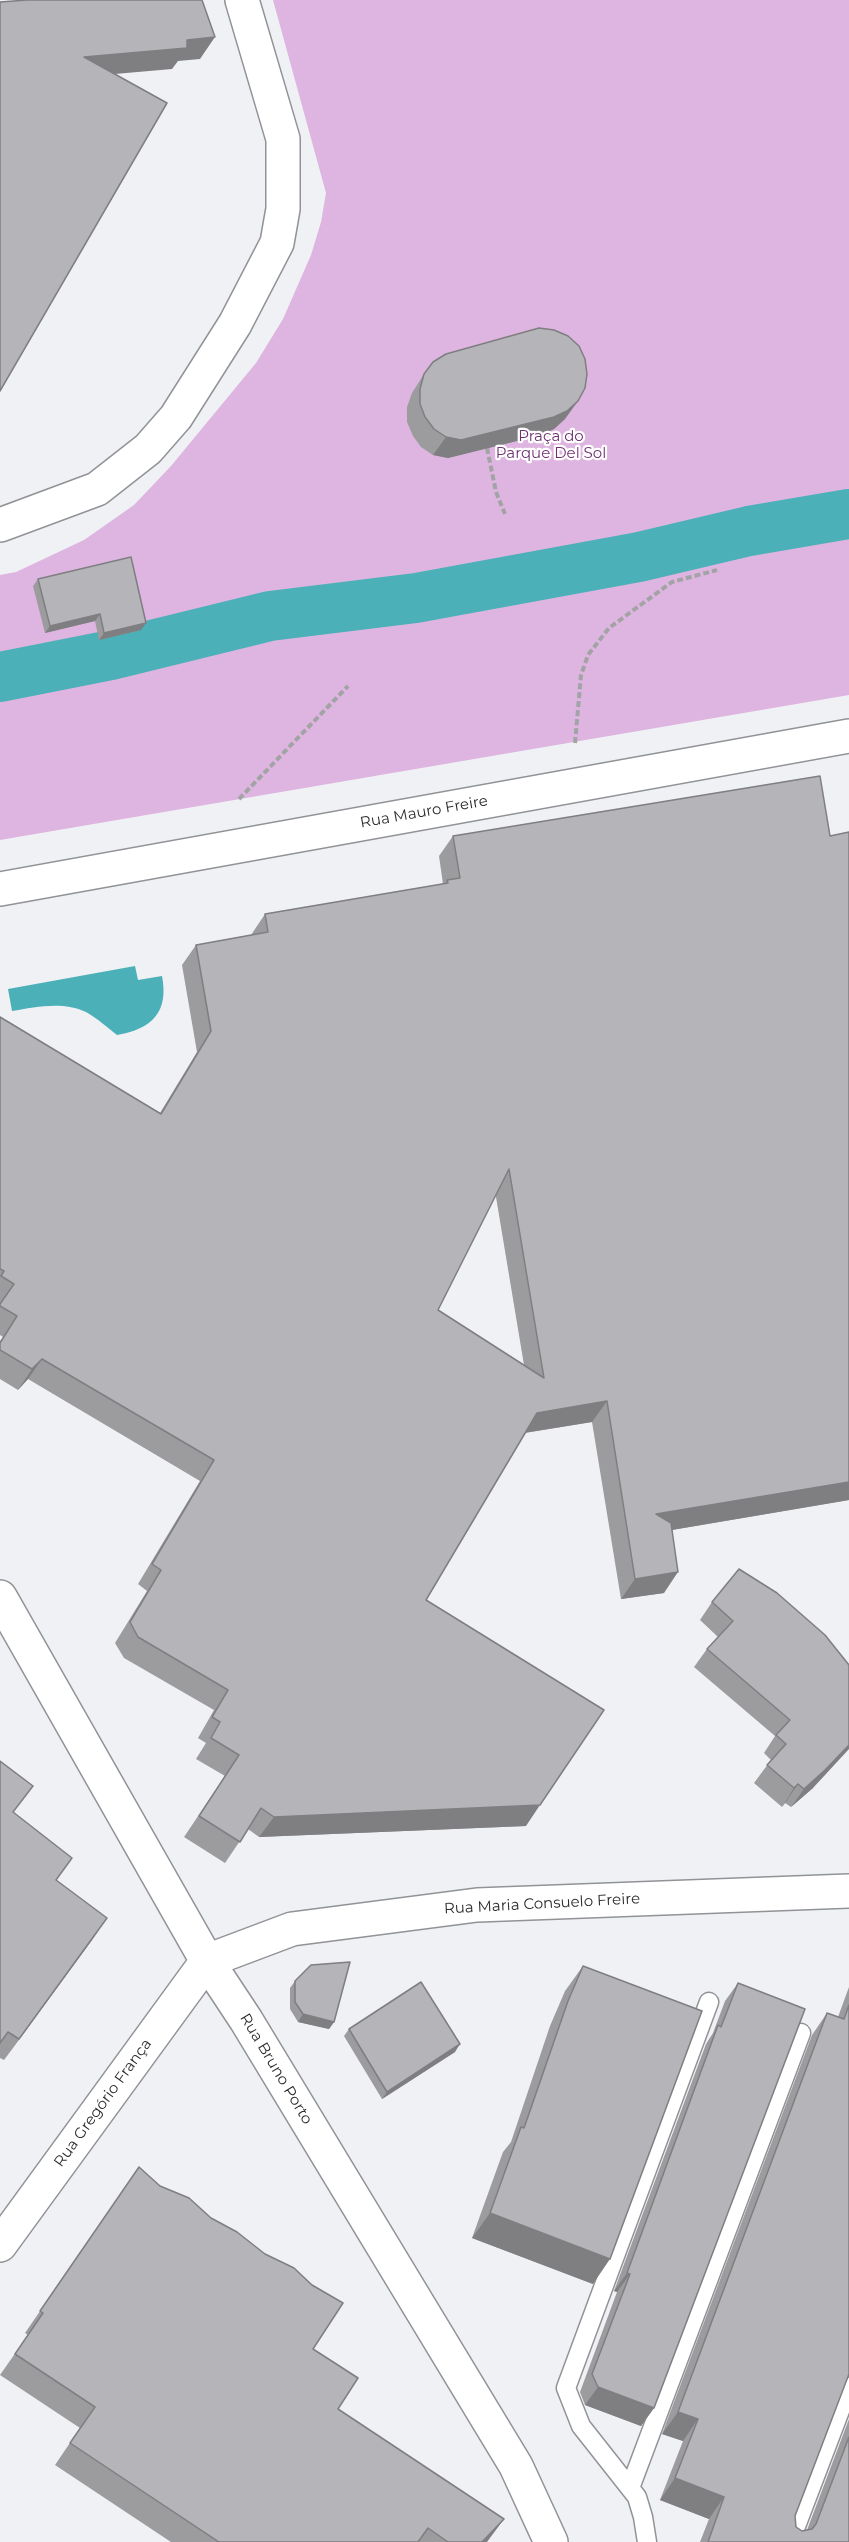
<!DOCTYPE html>
<meta charset="utf-8">
<style>
body{margin:0}
canvas{display:block;background:#eff1f4}
</style>
<canvas width="849" height="2542"></canvas>
<script>
const context = document.querySelector('canvas').getContext('2d');
context.lineJoin = 'round';
function fillPath(path, color) {
  context.fillStyle = color;
  context.fill(path, 'evenodd');
}
function strokePath(path, color, width, dash) {
  context.strokeStyle = color;
  context.lineWidth = width;
  context.lineCap = dash ? 'butt' : 'round';
  context.setLineDash(dash || []);
  context.stroke(path);
}
function label(font, color, halo, rows, align = 'center') {
  context.font = font + ' Montserrat,sans-serif';
  context.lineWidth = 4.5;
  context.setLineDash([]);
  context.textBaseline = 'middle';
  context.strokeStyle = halo;
  context.fillStyle = color;
  for (const [text, x, y, turn = 0] of rows) {
    context.save();
    context.translate(x, y);
    context.rotate((+turn || 0) * Math.PI / 180);
    context.textAlign = isNaN(turn) ? turn : align;
    if (halo) context.strokeText(text, 0, 0);
    context.fillText(text, 0, 0);
    context.restore();
  }
}
fillPath(new Path2D(`
 M273 0H849V695L0 840V575L16 572 84 540 134 505 171 466 256 363 283 319 311 255 321 222 326 193Z`), '#deb5e0');
fillPath(new Path2D(`
 M135 966 138 980 162 976C169 1012 152 1029 117 1035 108 1028 97 1018 86 1012 63 1001 36 1007 12 1011L8 989Z`), '#4bb0b8');
strokePath(new Path2D(`
 M0 677 111 655 270 616 416 598 639 557 749 531 849 514`), '#4bb0b8', 50);
const service = new Path2D(`
 M630 2488 801 2033
 M647 2542 643 2517 637 2497 581 2426 566 2388 709 2002
 M790 2542 849 2387`);
const minor = new Path2D(`
 M0 525 97 489 148 449 176 417 235 324 277 243 283 209V139L242 0
 M0 889 849 736
 M0 1597 207 1961 246 2020 516 2466 551 2542
 M207 1961 292 1929 477 1905 849 1891
 M0 2245 207 1961`);
strokePath(service, '#919396', 21);
strokePath(minor, '#919396', 36);
strokePath(new Path2D(`
 M487 448 496 492 505 514
 M575 743 581 675 588 655 609 628 672 582 717 570
 M239 799 348 686`), '#a2a3a5', 4, [6, 3]);
strokePath(service, '#fff', 18);
strokePath(minor, '#fff', 33);
fillPath(new Path2D(`
 M424 374 565 419 554 429 541 435 448 458 433 455 421 447 413 436 407 422V407L412 393Z
 M38 579 141 630 99 640 95 621 45 633 33 586Z
 M849 832V1500L672 1530 664 1593 621 1599 592 1422 525 1433 426 1600 526 1826 259 1837 248 1829 225 1863 184 1837 225 1776 196 1759 206 1743 198 1738 214 1710 124 1658 115 1643 147 1591 138 1584 200 1481 28 1379 18 1390 0 1379V1341L3 1337 0 1335V1017L160 1113 197 1052 182 965 196 945 251 935 265 914 443 884 439 856 453 836H830ZM496 1195V1197L524 1365 438 1310Z
 M739 1569 813 1788 791 1807 785 1803 782 1807 754 1783 771 1760 764 1753 775 1736 694 1667 707 1649 718 1637 700 1620 712 1602Z
 M0 1761 14 1813 57 1880 92 1940 4 2060 0 2058Z
 M583 1966 593 2284 472 2238 503 2152 511 2142 550 2026 565 1991Z
 M295 1981 334 2022 329 2029 298 2022 290 2009V1988Z
 M738 1983 654 2408 641 2426 585 2405 580 2392 617 2292 614 2291 706 2044 713 2033 725 2001Z
 M849 1987V2377H848L795 2516 796 2527 802 2531 807 2530 849 2419V2542H700L709 2519 660 2500 683 2441 662 2434 812 2035 827 2013 838 2017Z
 M349 2029 455 2052 382 2099 344 2036Z
 M139 2167 313 2349 338 2409 487 2542H171L55 2465 80 2428 0 2375 28 2335 25 2333Z`), '#9c9b9e');
fillPath(new Path2D(`
 M215 37 200 59 178 61 172 69 69 78 84 57 187 40Z
 M578 401 565 419 554 429 541 435 448 458 433 455 446 437Z
 M100 614 95 621 45 633 50 626Z
 M146 623 141 630 99 640 104 633Z
 M42 1359 28 1379 18 1390 32 1369Z
 M607 1401 592 1422 523 1433 537 1413Z
 M849 1482V1500L642 1535 656 1514Z
 M678 1572 664 1593 621 1599 635 1579Z
 M849 1745V1749L813 1788 791 1807 804 1789Z
 M798 1784 785 1803 782 1807 794 1788Z
 M540 1805 526 1826 259 1837 274 1817Z
 M107 1918 92 1940 4 2060 19 2039Z
 M303 2014 334 2022 329 2029 298 2022Z
 M460 2044 455 2052 382 2099 387 2092Z
 M490 2213 610 2259 593 2284 472 2238Z
 M627 2273 630 2274 617 2292 614 2291Z
 M598 2387 654 2408 641 2426 585 2405Z
 M678 2412 698 2419 683 2441 662 2434Z
 M675 2478 724 2497 709 2519 660 2500Z
 M504 2519 487 2542H482Z`), '#7f7e81');
const building = new Path2D(`
 M27 0H202L215 37 187 40V48L84 57 167 103 0 391V2Z
 M539 328 554 330 568 336 579 346 585 359 587 374 585 388 578 401 567 411 554 417 461 440 446 437 434 429 425 417 420 404V389L424 374 433 362 446 354Z
 M131 557 146 623 104 633 100 614 50 626 38 579Z
 M820 776 830 836 849 832V1482L656 1514 671 1523 678 1572 635 1579 607 1401 537 1413 426 1600 604 1710 540 1805 274 1817 261 1808 240 1842 199 1816 239 1755 211 1738 220 1722 212 1717 228 1690 138 1637 130 1622 161 1570 152 1564 214 1460 42 1359 32 1369 0 1350V1343L17 1316 0 1306V1304L14 1284 1 1276 4 1271 0 1269V1017L161 1114 211 1031 196 945 268 932 265 914 448 883 447 880 460 878 453 836ZM509 1169 544 1378 438 1310Z
 M739 1569 777 1593 825 1635 849 1665V1745L825 1770 804 1789 798 1784 794 1788 767 1765 786 1744 776 1735 790 1720 707 1649 733 1621 712 1602Z
 M0 1761 33 1786 13 1812 72 1858 56 1880 107 1918 19 2039 8 2032 0 2043Z
 M350 1962 334 2022 303 2014 295 2002V1981L311 1965Z
 M583 1966 702 2011 610 2259 490 2213 521 2127 524 2128 568 2001Z
 M421 1982 460 2044 387 2092 349 2029Z
 M738 1983 805 2009 654 2408 598 2387 592 2374 630 2274 627 2273 718 2025 721 2027Z
 M849 2005V2374L795 2516 796 2527 802 2531 812 2529 816 2524 849 2437V2542H708L724 2497 675 2478 698 2419 678 2412 827 2013 844 2019Z
 M139 2167 160 2186 189 2198 211 2218 237 2232 265 2254 294 2268 312 2285 343 2303 313 2349 358 2378 338 2409 504 2519 482 2542H448L428 2528 418 2542H219L70 2443 95 2407 15 2354 43 2313 40 2311Z`);
fillPath(building, '#b5b4b8');
strokePath(building, '#7f7e81', 1.5);
label('15px', '#6e3273', '#fff', [
 ["Praça do",551,437],
 ["Parque Del Sol",551,454]
]);
label('15px', '#2b2c2d', '#fff', [
 ["Rua Mauro Freire",424,812,-10],
 ["Rua Maria Consuelo Freire",542,1904,-3],
 ["Rua Bruno Porto",276,2069,59],
 ["Rua Gregório França",103,2103,-54]
]);
</script>
